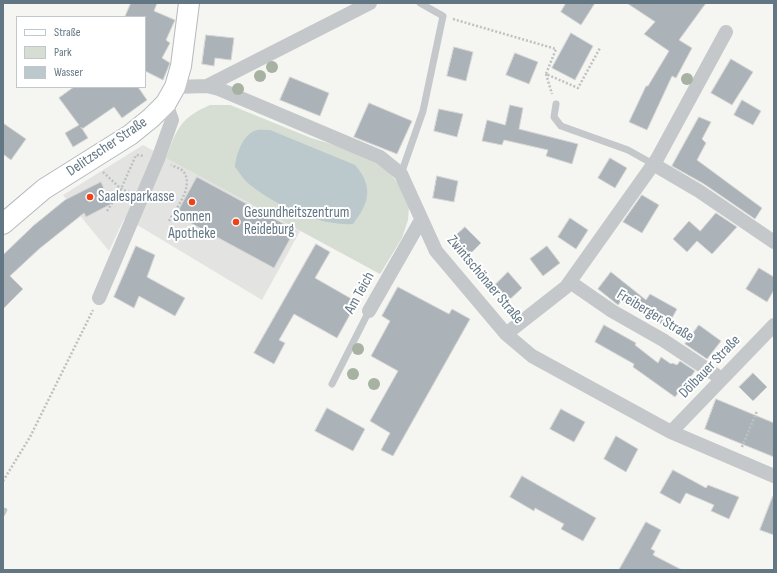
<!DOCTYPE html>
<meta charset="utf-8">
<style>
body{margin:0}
#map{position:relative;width:777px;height:573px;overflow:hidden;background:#f5f5f1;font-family:"Sofia Sans Condensed",sans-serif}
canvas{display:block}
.frame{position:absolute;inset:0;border:4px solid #627684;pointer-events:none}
.legend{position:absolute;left:16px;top:16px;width:130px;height:72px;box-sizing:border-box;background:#fff;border:1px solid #c0c8ce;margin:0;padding:5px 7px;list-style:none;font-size:12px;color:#627684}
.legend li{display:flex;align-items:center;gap:8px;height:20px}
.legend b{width:20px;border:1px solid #c0c8ce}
</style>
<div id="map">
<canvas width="777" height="573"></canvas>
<div class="frame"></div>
<ul class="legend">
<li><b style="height:5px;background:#fff"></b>Straße</li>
<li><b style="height:11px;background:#d6ddd2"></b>Park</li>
<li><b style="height:11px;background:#bbc8cc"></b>Wasser</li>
</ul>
</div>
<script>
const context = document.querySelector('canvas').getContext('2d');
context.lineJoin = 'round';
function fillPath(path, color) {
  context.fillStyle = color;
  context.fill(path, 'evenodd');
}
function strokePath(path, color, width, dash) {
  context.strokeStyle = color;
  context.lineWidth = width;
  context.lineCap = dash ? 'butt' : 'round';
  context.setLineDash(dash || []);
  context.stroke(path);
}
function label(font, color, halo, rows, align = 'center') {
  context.font = font + ' "Sofia Sans Condensed",sans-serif';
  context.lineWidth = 4;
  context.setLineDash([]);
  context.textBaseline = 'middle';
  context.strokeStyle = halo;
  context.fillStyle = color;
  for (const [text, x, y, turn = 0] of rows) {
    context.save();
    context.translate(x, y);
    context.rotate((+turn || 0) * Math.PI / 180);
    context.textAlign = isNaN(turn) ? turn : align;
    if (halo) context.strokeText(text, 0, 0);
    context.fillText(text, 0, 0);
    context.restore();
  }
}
fillPath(new Path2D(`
 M143 145 300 231 262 300 134 223 124 219 109 251 63 195Z`), '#e3e4e2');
fillPath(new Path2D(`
 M210 105H230L311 138 367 155 390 173 404 191 409 206 408 220 402 238 380 274 166 158C177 129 180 118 210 105Z`), '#d6ddd2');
fillPath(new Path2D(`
 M270 130 355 165C374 187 369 203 353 224 319 226 275 205 249 184 243 179 239 172 235 167 236 155 242 137 254 131 258 129 265 130 270 130Z`), '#bbc8cc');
strokePath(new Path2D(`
 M3 514 5 510`), '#bbc8cc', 4.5);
const building = new Path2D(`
 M131 3H157L154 11 175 20 166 40 170 43 162 58 170 63 163 80 145 71V17H125Z
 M566 3H595L581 25 561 12Z
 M627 3H706L679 40 692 48 676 78 672 76 647 130 629 122 646 86H648L669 51 644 34 655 22Z
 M571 33 593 46 575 80 552 68Z
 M206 35 234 38 231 60 215 58 214 66 202 64Z
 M454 47 473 52 466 81 447 76Z
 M515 53 538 62 529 84 506 75Z
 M731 59 753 72 732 105 711 93Z
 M290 77 329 93 320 116 280 100Z
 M74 87H138L147 100 122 118 114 107 82 129 81 127 88 138 73 147 65 133 79 125 59 98Z
 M742 100 761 111 753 125 734 115Z
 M369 103 412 121 397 154 354 137Z
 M510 105 523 108 519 129 578 144 572 164 546 156 548 150 504 140 502 145 482 141 487 120 505 125Z
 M439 109 463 114 457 137 434 131Z
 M699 117 711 122 702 139 706 143 697 160 762 208 755 219 704 184 672 166Z
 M3 123 26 139 11 160 3 154Z
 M610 158 627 168 615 188 598 178Z
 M437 176 458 181 454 202 433 198Z
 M197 177 295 230 274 268 176 215Z
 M101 182 111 204 86 217 84 213 39 249 10 276 23 289 3 309V255L33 226 65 200Z
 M642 195 659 205 642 233 623 222Z
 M716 213 737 227 712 254 697 241 687 252 673 239 689 221 700 231Z
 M570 218 588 230 576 249 558 237Z
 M465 227 481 243 466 258 450 241Z
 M316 244 330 252 315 278 357 302 337 338 294 314 279 340 285 343 274 364 254 353Z
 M136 246 155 255 147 277 185 298 175 316 139 296 134 308 114 297Z
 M547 246 560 263 543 276 530 259Z
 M759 268 774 277V290L767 302 746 289Z
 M508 272 522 288 506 303 492 288Z
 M611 272 646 300 650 294 677 309 667 327 621 301 618 305 598 289Z
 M398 287 449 314 452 309 470 319 393 456 381 450 390 433 370 421 398 371 371 356 390 321 382 316Z
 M604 325 636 343 635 345 658 363 661 357 671 364 672 363 677 365 680 361 695 371 675 397 633 367 634 364 595 342Z
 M699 325 721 341 707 359 685 344Z
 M753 373 767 387 753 401 739 387Z
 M716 399 774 423V457L705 429Z
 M327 408 365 429 353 451 315 431Z
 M561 409 585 422 574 442 550 429Z
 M616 436 638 449 626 472 604 459Z
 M673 470 706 488 708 485 739 497 729 519 711 511 714 505 686 493 680 504 660 493Z
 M522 476 596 518 583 541 561 529 564 524 535 508 534 511 510 497Z
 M773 496H774V535L760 530Z
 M646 522 661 530 651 549 655 551 653 555 682 570H619Z`);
fillPath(building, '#abb3b9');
strokePath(building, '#d6d6d4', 1);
const secondary = new Path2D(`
 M3 224 44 189 130 135 151 118 166 103 175 87 181 66 189 3`);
strokePath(secondary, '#b4babe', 22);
strokePath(new Path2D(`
 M453 19 556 49 546 74 578 88 600 48
 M546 74 552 94
 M103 172 121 189 129 192
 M107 211 121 189 136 155 144 156
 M169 221C176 208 195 186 183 171 180 168 175 167 171 165
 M742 447 757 411
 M3 481 30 437 93 310`), '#bec0c2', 2.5, [2, 2]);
strokePath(new Path2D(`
 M556 104 554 117 561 126 628 150 653 164
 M401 174 423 111 443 16 420 3
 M332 384 369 311`), '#c4c8cb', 7);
strokePath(new Path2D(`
 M207 86 370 3
 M175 87 207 86 219 89 380 157 401 174 436 251 506 334 532 356 671 432 774 476
 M653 164 699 191 774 242
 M570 282 612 311 663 340 722 379
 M99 298 158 159 172 120 166 103
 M369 311 421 220
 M506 334 566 287 657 159 726 32
 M671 432 774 325`), '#c4c8cb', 14);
strokePath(secondary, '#fff', 20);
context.fillStyle = '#a7b2a2';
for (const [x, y] of [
 [272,67],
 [260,76],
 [687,79],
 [238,89],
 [358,349],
 [353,374],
 [374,384]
]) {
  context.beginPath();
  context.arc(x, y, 6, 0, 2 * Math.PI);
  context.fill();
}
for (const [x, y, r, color] of [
 [90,197,4,"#ef4217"],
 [192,202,4,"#ef4217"],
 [236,222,4,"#ef4217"]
]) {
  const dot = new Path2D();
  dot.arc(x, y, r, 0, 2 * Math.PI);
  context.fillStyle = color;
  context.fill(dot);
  strokePath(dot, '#fff', 1.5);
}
label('15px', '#627684', '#fff', [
 ["Delitzscher Straße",107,147,-34],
 ["Zwintschönaer Straße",485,280,50],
 ["Am Teich",360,293,-61],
 ["Freiberger Straße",655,316,31],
 ["Dölbauer Straße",710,367,-46]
]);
label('15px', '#627684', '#fff', [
 ["Saalesparkasse",98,197],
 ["Gesundheitszentrum",244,213],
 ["Reideburg",244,230],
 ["Sonnen",192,217,"center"],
 ["Apotheke",192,234,"center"]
], 'left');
</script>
